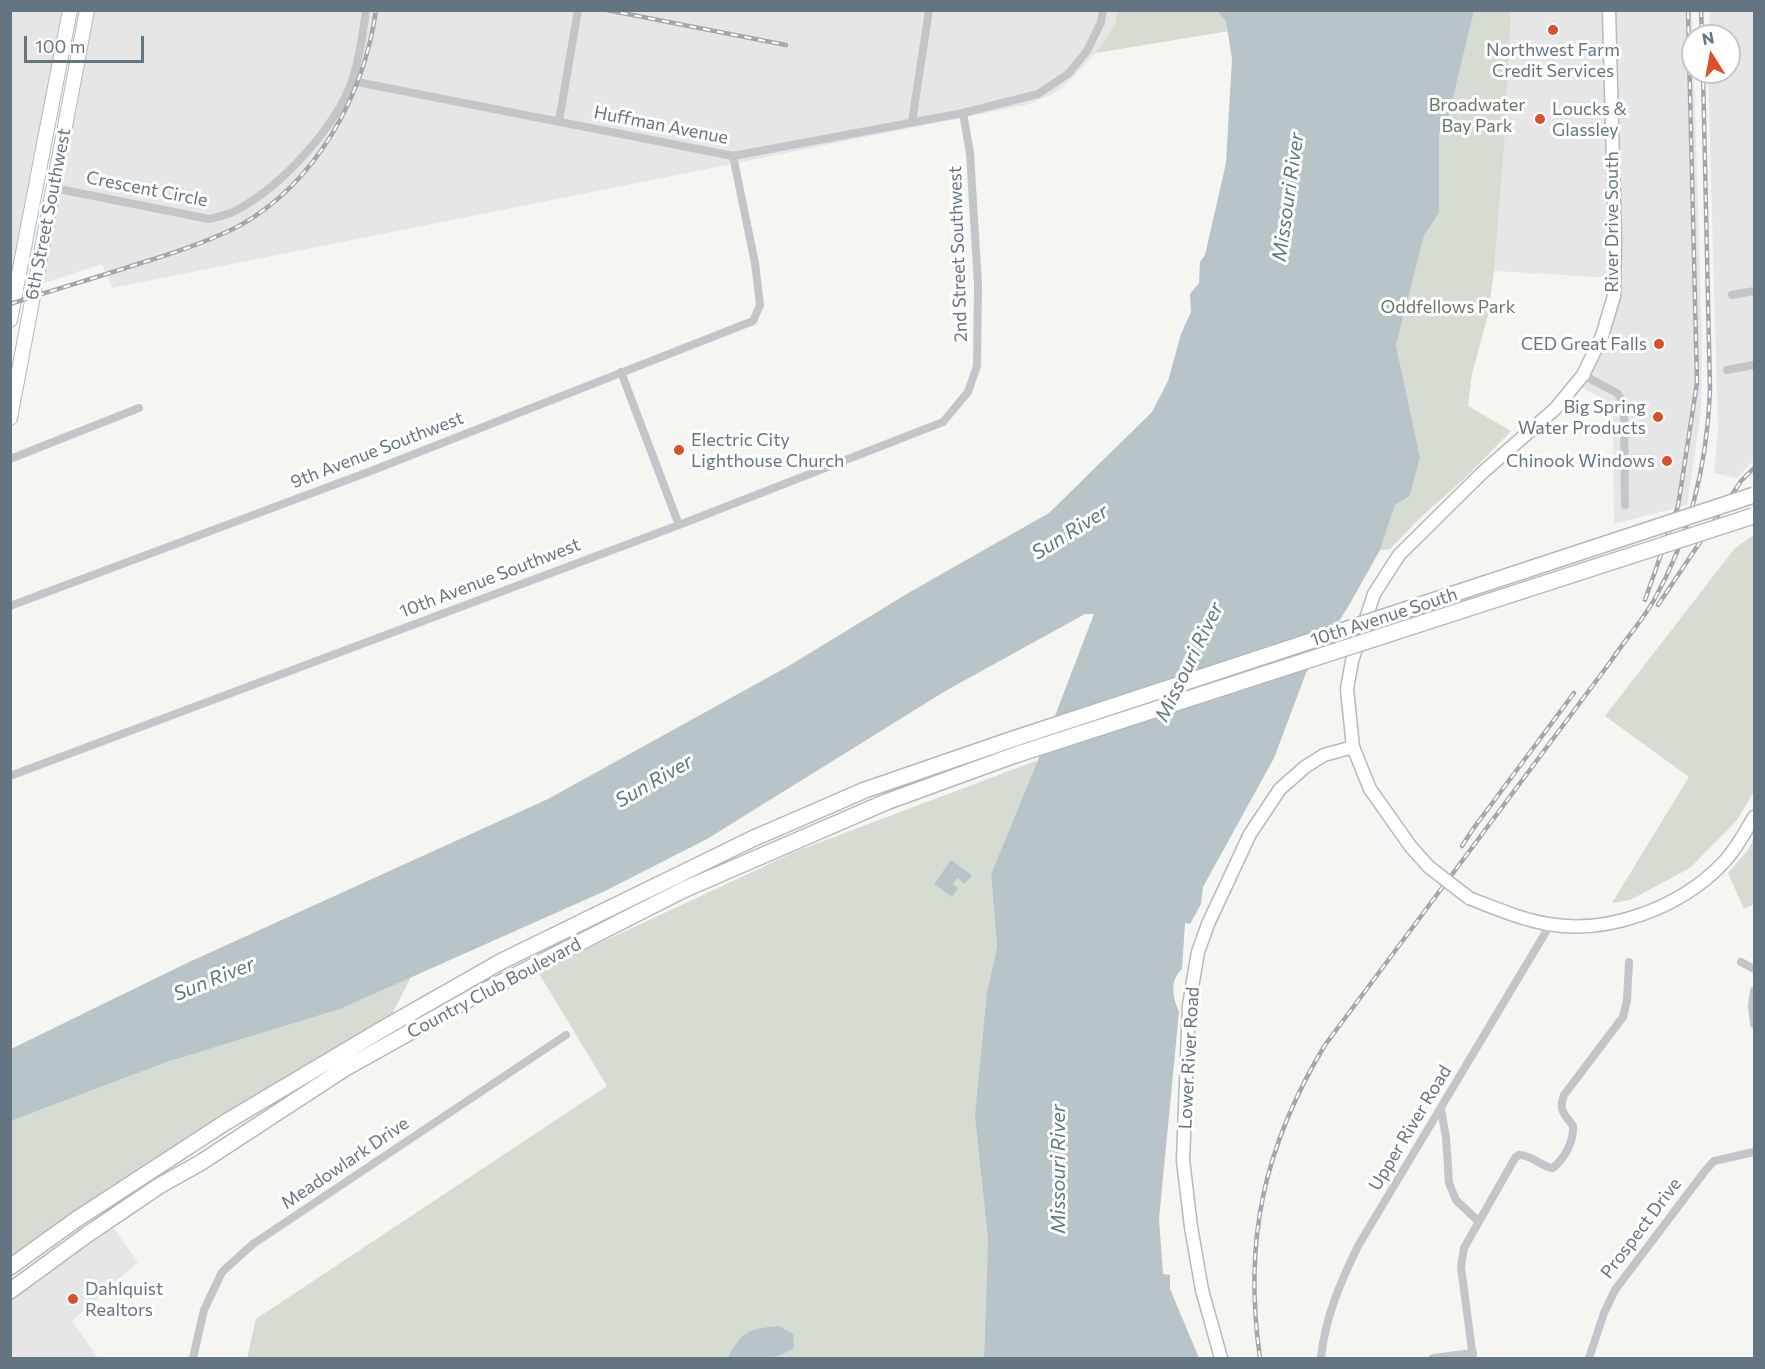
<!DOCTYPE html>
<style>
body{margin:0}
#map{position:relative;width:1765px;height:1369px;overflow:hidden;background:#f5f5f1;font-family:Commissioner,sans-serif}
canvas{display:block}
.frame{position:absolute;inset:0;border:12px solid #647582;pointer-events:none}
.north{position:absolute;left:1681px;top:24px;width:60px;height:60px;box-sizing:border-box;background:#fff;border:2px solid #c1c8cd;border-radius:50%;rotate:349deg;font-size:16px;font-weight:700;line-height:24px;text-align:center;color:#647582}
.north::after{content:'';display:block;margin:auto;width:21px;height:27px;background:#df4f27;clip-path:polygon(50% 0,100% 100%,50% 72%,0 100%)}
.scale{position:absolute;left:24px;top:36px;width:120px;height:27px;box-sizing:border-box;border:3px solid #647582;border-top:0;padding-left:8px;font-size:18px;line-height:21px;white-space:nowrap;color:#647582;-webkit-text-stroke:4px #fff;paint-order:stroke}
</style>
<div id="map">
<canvas width="1765" height="1369"></canvas>
<div class="frame"></div>
<div class="north">N</div>
<div class="scale">100 m</div>
</div>
<script>
const context = document.querySelector('canvas').getContext('2d');
context.lineJoin = 'round';
function fillPath(path, color) {
  context.fillStyle = color;
  context.fill(path, 'evenodd');
}
function strokePath(path, color, width, dash) {
  context.strokeStyle = color;
  context.lineWidth = width;
  context.lineCap = dash ? 'butt' : 'round';
  context.setLineDash(dash || []);
  context.stroke(path);
}
function label(font, color, halo, rows, align = 'center') {
  context.font = font + ' Commissioner,sans-serif';
  context.lineWidth = 6;
  context.setLineDash([]);
  context.textBaseline = 'middle';
  context.strokeStyle = halo;
  context.fillStyle = color;
  for (const [text, x, y, turn = 0] of rows) {
    context.save();
    context.translate(x, y);
    context.rotate((+turn || 0) * Math.PI / 180);
    context.textAlign = isNaN(turn) ? turn : align;
    if (halo) context.strokeText(text, 0, 0);
    context.fillText(text, 0, 0);
    context.restore();
  }
}
fillPath(new Path2D(`
 M11 11H70L11 299Z
 M87 11H1117L1115 24 1096 53 1060 90 1030 104 112 288 102 264 35 286Z
 M1511 11H1692L1702 342 1701 411 1687 505 1614 524 1613 405 1576 384 1602 336 1614 278 1494 271 1504 148Z
 M1710 11H1754V460L1737 478 1714 473 1718 429 1708 72H1729V36H1709Z
 M112 1226 138 1262 72 1321 98 1358H11V1290Z`), '#e5e6e5');
fillPath(new Path2D(`
 M1117 11H1232L1235 30 1096 53 1115 24Z
 M1474 11H1511L1504 148 1494 271 1488 315 1472 374 1468 406 1511 431 1465 478 1421 517 1390 549 1380 550 1395 505 1410 496 1420 457 1396 345 1424 236 1439 213V133L1447 123Z
 M1754 535V791L1737 820 1690 868 1630 900 1612 903 1689 777 1605 716 1735 548Z
 M1038 760 991 874 997 947 987 992 988 1238 984 1358H247L256 1319 607 1086 538 972 797 851Z
 M1754 838V904L1744 909 1728 873 1748 850Z
 M411 977 389 1020 11 1257V1121L167 1062 340 1009Z`), '#d6dcd2');
fillPath(new Path2D(`
 M1220 11H1474L1447 123 1439 133V213L1424 236 1396 345 1420 457 1410 496 1395 505 1380 550 1348 607 1306 673 1274 758 1203 887 1201 904 1190 924 1185 923 1182 969C1169 981 1173 997 1179 1012L1159 1219 1163 1274 1170 1275V1289L1199 1358H984L988 1238 975 1116 987 992 997 947 991 874 1038 760 1094 614H1085L947 690 707 839 605 891 340 1009 167 1062 11 1121V1049L187 963 548 799 787 667 910 592 1049 513 1152 412 1168 381 1181 334 1191 312 1190 294 1199 283 1200 262 1205 255 1226 163 1232 59 1226 21 1219 13Z
 M951 860 972 875 965 884 957 878 953 884 958 888 952 897 934 884Z
 M779 1326 793 1334 794 1348C772 1362 754 1359 728 1358 742 1330 749 1329 779 1326Z`), '#b8c4c7');
const secondary = new Path2D(`
 M1429 867 1411 847 1370 789 1353 747 1347 689 1352 661 1374 594 1399 555 1482 473 1555 409 1583 375 1602 336 1614 296 1615 239 1609 10
 M1469 898C1495 908 1520 919 1548 924 1609 935 1681 907 1723 863 1736 850 1745 832 1754 817
 M1221 1358 1202 1290 1191 1227 1183 1160 1189 1005 1198 952 1208 924 1250 834 1280 789 1305 767 1324 755 1353 747`);
const primary = new Path2D(`
 M10 320 70 10
 M10 418 87 10`);
const highway = new Path2D(`
 M10 1267 77 1219 226 1122 386 1027 502 961 752 839 865 790 1013 739
 M10 1291 88 1234 159 1186 200 1163 344 1069 471 998 683 890 886 802 1015 755`);
strokePath(secondary, '#b4babe', 15);
strokePath(primary, '#b5b9bd', 16);
strokePath(highway, '#b5b8bb', 18);
strokePath(new Path2D(`
 M352 81 733 156 963 113 1038 94 1068 74 1087 51 1101 22 1103 10
 M559 121 578 10
 M912 122 929 10
 M54 188 209 219C217 217 228 215 235 211 281 187 336 128 353 78 360 56 363 33 366 10
 M1732 295 1754 291
 M1727 370 1754 365
 M621 372 679 525
 M1583 375 1617 393 1624 403 1625 505
 M10 459 139 408
 M10 606 371 471 753 321 760 305 755 263 733 156
 M10 776 679 525 943 422 968 392 977 366 978 284 970 153 963 113
 M1741 962 1754 969
 M1754 991 1752 1006 1754 1024
 M1441 1109 1446 1137 1449 1183 1456 1200 1478 1221
 M193 1358 204 1310 222 1272 253 1244 566 1035
 M1321 1358C1325 1318 1340 1283 1358 1246L1550 925
 M1433 1358 1473 1353
 M1473 1358 1461 1267 1464 1248 1515 1158 1519 1155C1532 1155 1540 1166 1553 1168 1565 1158 1574 1141 1573 1126 1564 1113 1558 1111 1564 1095L1623 1017 1627 1000 1629 962
 M1589 1358 1604 1313 1615 1290 1705 1171 1714 1161 1754 1152`), '#c2c6c9', 8);
strokePath(secondary, '#fff', 12);
strokePath(primary, '#fff', 14);
strokePath(highway, '#fff', 15);
const rail = new Path2D(`
 M607 10 786 45
 M1701 10 1702 36
 M10 304C54 290 98 277 141 263 174 253 208 242 239 226 316 183 364 96 376 10
 M1645 600 1678 506 1697 383 1688 10
 M1658 605 1741 481 1754 468
 M1462 846 1473 829 1574 693
 M1260 1358C1243 1241 1264 1146 1325 1045L1611 661C1625 640 1642 621 1654 600 1690 536 1707 464 1710 391L1703 72`);
strokePath(rail, '#a1a7ac', 4.5);
strokePath(rail, '#fff', 2, [7]);
const secondaryBridge = new Path2D(`
 M1429 867 1469 898`);
const highwayBridge = new Path2D(`
 M1013 739 1754 495
 M1015 755 1753 516`);
strokePath(secondaryBridge, '#b4babe', 15, []);
strokePath(highwayBridge, '#b5b8bb', 18, []);
strokePath(secondaryBridge, '#fff', 12);
strokePath(highwayBridge, '#fff', 15);
for (const [x, y, r, color] of [
 [1553,30,6,"#df4f27"],
 [1540,119,6,"#df4f27"],
 [1659,344,6,"#df4f27"],
 [1658,417,6,"#df4f27"],
 [679,450,6,"#df4f27"],
 [1667,461,6,"#df4f27"],
 [73,1299,6,"#df4f27"]
]) {
  const dot = new Path2D();
  dot.arc(x, y, r, 0, 2 * Math.PI);
  context.fillStyle = color;
  context.fill(dot);
  strokePath(dot, '#fff', 2);
}
label('18px', '#647582', '#fff', [
 ["Northwest Farm",1553,50,"center"],
 ["Credit Services",1553,71,"center"],
 ["Loucks &",1552,109],
 ["Glassley",1552,130],
 ["CED Great Falls",1647,344,"right"],
 ["Big Spring",1646,407,"right"],
 ["Water Products",1646,428,"right"],
 ["Electric City",691,440],
 ["Lighthouse Church",691,461],
 ["Chinook Windows",1655,461,"right"],
 ["Dahlquist",85,1289],
 ["Realtors",85,1310]
], 'left');
label('18px', '#687963', '#fff', [
 ["Broadwater",1477,105],
 ["Bay Park",1477,126],
 ["Oddfellows Park",1448,307]
]);
label('18px', '#647582', '#fff', [
 ["Huffman Avenue",661,125,11],
 ["Crescent Circle",147,189,11],
 ["6th Street Southwest",48,214,-79],
 ["River Drive South",1612,222,-90],
 ["2nd Street Southwest",958,254,-92],
 ["9th Avenue Southwest",377,450,-21],
 ["10th Avenue Southwest",490,578,-21],
 ["10th Avenue South",1384,617,-18],
 ["Country Club Boulevard",494,988,-28],
 ["Lower River Road",1189,1058,-87],
 ["Upper River Road",1410,1128,-59],
 ["Meadowlark Drive",345,1163,-34],
 ["Prospect Drive",1641,1228,-53]
]);
label('italic 20px', '#60777f', '#fff', [
 ["Missouri River",1288,197,-82],
 ["Sun River",1070,532,-32],
 ["Missouri River",1189,662,-64],
 ["Sun River",654,781,-30],
 ["Sun River",214,979,-22],
 ["Missouri River",1058,1169,-90]
]);
</script>
